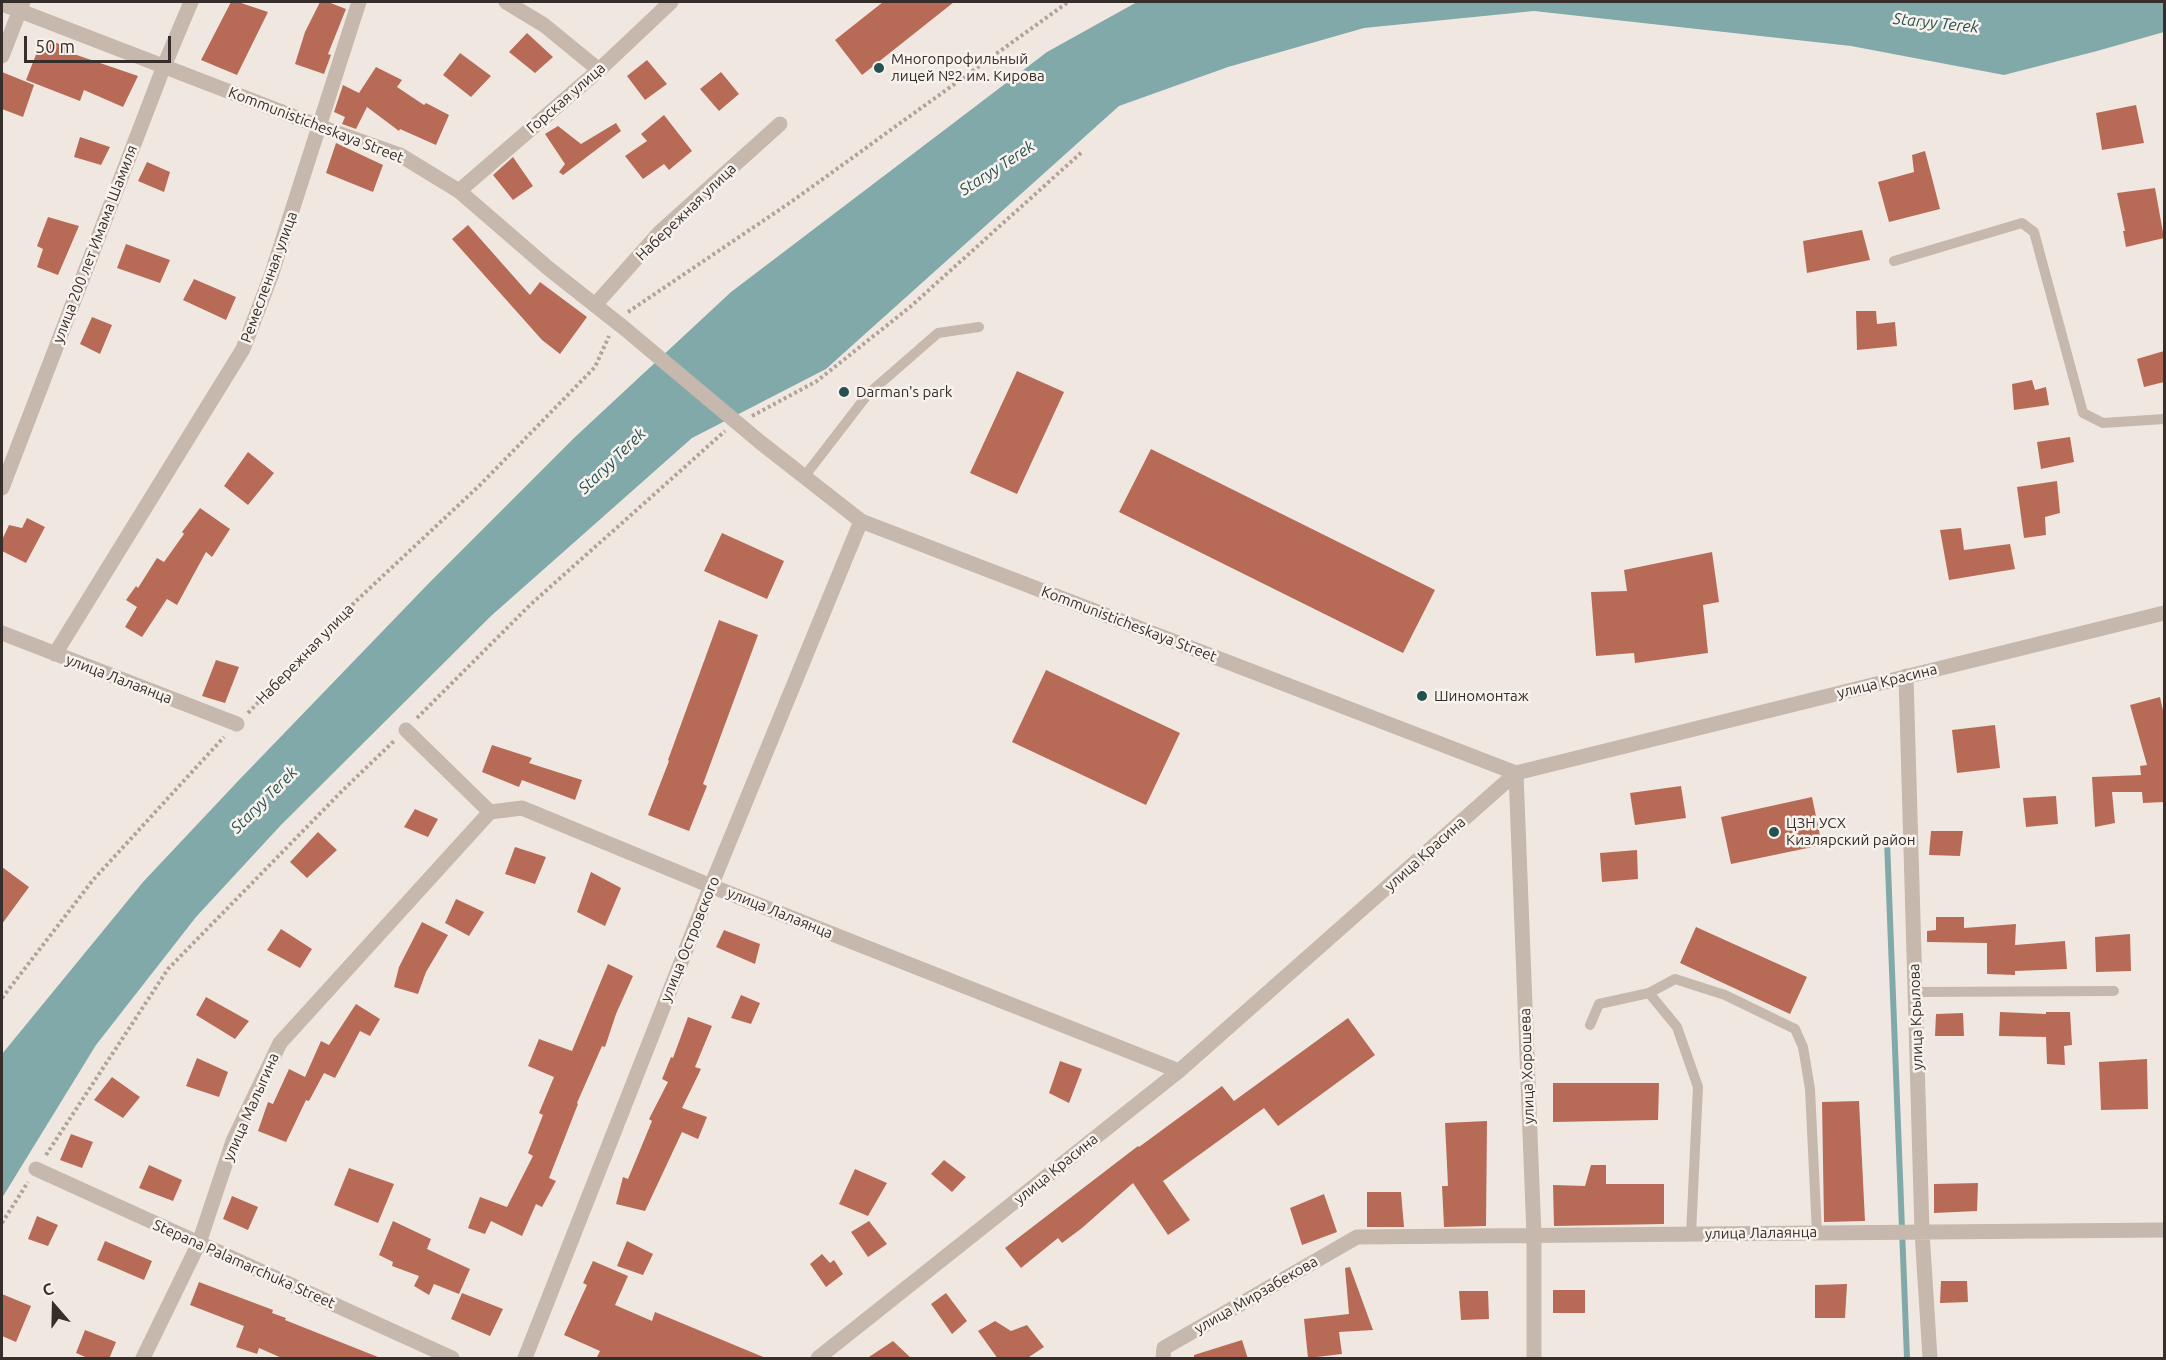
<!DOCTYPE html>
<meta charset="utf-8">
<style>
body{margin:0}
#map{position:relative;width:2166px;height:1360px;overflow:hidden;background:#f0e8e0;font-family:Ubuntu,sans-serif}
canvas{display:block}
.frame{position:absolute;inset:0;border:3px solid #362e2b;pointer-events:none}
.north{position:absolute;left:24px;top:1276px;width:60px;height:60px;-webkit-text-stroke:4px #f8f2ec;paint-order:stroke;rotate:340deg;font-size:16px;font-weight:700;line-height:24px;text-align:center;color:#362e2b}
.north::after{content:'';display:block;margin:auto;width:21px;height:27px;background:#362e2b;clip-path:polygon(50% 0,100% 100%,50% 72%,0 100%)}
.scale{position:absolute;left:24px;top:36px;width:147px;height:27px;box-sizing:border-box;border:3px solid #362e2b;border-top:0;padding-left:8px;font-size:18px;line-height:21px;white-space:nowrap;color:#362e2b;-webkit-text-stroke:4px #f8f2ec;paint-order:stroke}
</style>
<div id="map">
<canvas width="2166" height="1360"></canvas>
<div class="frame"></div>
<div class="north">С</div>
<div class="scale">50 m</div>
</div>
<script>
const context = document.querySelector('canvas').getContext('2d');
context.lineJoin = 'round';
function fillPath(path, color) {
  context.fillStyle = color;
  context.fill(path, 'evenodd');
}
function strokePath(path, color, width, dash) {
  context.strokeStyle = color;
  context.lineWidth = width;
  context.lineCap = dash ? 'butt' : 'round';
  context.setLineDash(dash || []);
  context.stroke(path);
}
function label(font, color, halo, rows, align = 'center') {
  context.font = font + ' Ubuntu,sans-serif';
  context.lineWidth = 5;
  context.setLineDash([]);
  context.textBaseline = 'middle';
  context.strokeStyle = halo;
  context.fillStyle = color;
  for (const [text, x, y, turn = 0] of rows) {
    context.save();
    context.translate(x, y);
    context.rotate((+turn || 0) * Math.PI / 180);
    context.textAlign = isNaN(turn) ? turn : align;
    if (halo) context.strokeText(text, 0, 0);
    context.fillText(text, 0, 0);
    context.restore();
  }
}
fillPath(new Path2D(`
 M1137 2H2164V32L2097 51 2004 75 1851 46 1534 11 1364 28 1228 67 1119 106 826 369 692 438 491 616 281 825 196 917 96 1045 2 1198V1054L143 882 239 780 430 582 574 438 731 292 1047 52Z`), '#82a9aa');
strokePath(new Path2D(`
 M1887 841 1907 1358`), '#82a9aa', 6);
fillPath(new Path2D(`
 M231 2H238L268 12 237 75 201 60Z
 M320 2H328L346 9 328 54 331 55 324 74 295 64 305 32Z
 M883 2H954L862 75 835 40Z
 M527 33 553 57 535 73 509 52Z
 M49 40 67 47 65 51 138 76 123 107 84 90 80 101 26 80 37 52 43 54Z
 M460 53 491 76 471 97 443 75Z
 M647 60 667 84 645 100 627 76Z
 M376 67 402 80 397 87 424 105 426 103 449 115 436 145 400 129 399 131 367 107 356 129 342 124 345 117 334 112 343 85 359 93Z
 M2 72 34 85 23 117 2 109Z
 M721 72 739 94 719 111 700 89Z
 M2136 105 2144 143 2102 150 2096 113Z
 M664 115 692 151 669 170 664 164 643 179 625 156 647 141 641 134Z
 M616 123 621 131 563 175 559 172 565 164 545 134 558 126 581 144Z
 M80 137 110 147 101 165 74 157Z
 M336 143 383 165 373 192 326 173Z
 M1925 151 1940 209 1889 222 1878 182 1914 172 1912 155Z
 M513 157 533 186 513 200 493 175Z
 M147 162 170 172 164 192 138 181Z
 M2155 188 2164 238 2126 247 2123 231H2125L2117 193Z
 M48 217 79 226 58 275 37 267 43 249 37 246Z
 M468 225 530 295 540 282 587 317 560 354 542 340 452 239Z
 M1862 230 1870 260 1807 273 1803 241Z
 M126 244 170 260 160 283 117 268Z
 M194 279 236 297 226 320 183 300Z
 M1856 311H1876L1877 324 1895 322 1897 346 1857 350Z
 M92 317 112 325 100 354 80 344Z
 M2164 351V382L2144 387 2137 359Z
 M1017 371 1064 392 1017 494 970 473Z
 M2032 380 2035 390 2046 387 2049 405 2014 410 2012 384Z
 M2070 437 2074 462 2041 469 2037 442Z
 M1151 449 1435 590 1403 653 1119 512Z
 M248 452 274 473 248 505 224 486Z
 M2057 481 2060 513 2045 517 2046 535 2024 538 2017 487Z
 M200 508 230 529 212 557 206 552 177 605 167 599 142 637 125 627 137 607 126 600 136 586 138 588 157 558 164 562 184 534 182 532Z
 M27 518 45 527 26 563 2 551V540L9 525 22 528Z
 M1961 528 1964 550 2010 544 2015 569 1949 580 1940 530Z
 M722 533 784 561 767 599 704 571Z
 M1712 552 1719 602 1703 605 1708 653 1635 663 1634 653 1596 656 1591 592 1627 591 1624 570Z
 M719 620 758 635 703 784 707 786 689 831 648 815 669 761 668 760Z
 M216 660 239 667 225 703 202 696Z
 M1046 670 1180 733 1146 805 1012 742Z
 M2160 697 2164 715V802L2143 803 2142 792H2112L2115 823 2095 827 2092 777 2141 775 2140 766 2147 765 2130 705Z
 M1995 725 2000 768 1957 773 1952 730Z
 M492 745 532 758 529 763 582 780 575 800 522 780 519 787 482 772Z
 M1681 786 1686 818 1635 825 1630 793Z
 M2056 796 2058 824 2026 827 2023 798Z
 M1812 797 1822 845 1731 864 1721 817Z
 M415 809 438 819 428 837 404 827Z
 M1931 831H1963L1960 856 1929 855Z
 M318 832 337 850 307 878 290 862Z
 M515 847 546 857 535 884 505 874Z
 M1637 850 1638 879 1602 882 1600 853Z
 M2 867 29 887 2 924Z
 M591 872 621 888 605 926 577 912Z
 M456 899 484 912 469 936 445 923Z
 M1936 917H1964V928L2016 924 2015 945 2065 941 2067 969 2015 971V975L1987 974V943L1927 942V931L1936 930Z
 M422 922 448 935 426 972 418 994 394 987 399 967Z
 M1696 927 1807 977 1790 1014 1680 963Z
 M281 929 312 949 300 968 267 950Z
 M724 930 760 944 755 964 716 947Z
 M2130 934 2131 971 2096 972 2095 937Z
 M608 964 633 976 616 1014 605 1047 602 1046 577 1103 578 1104 549 1178 556 1181 542 1207 536 1204 522 1236 491 1221 485 1234 468 1228 480 1197 507 1207 533 1156 528 1153 543 1115 539 1113 554 1077 528 1066 539 1039 572 1051Z
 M741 995 760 1003 751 1024 731 1018Z
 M206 997 249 1021 235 1039 196 1015Z
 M356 1004 380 1019 370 1036 360 1031 335 1078 324 1073 309 1101 306 1100 286 1142 258 1131 268 1102 273 1104 289 1069 305 1077 321 1041 329 1045Z
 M2000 1012 2046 1014V1012H2070L2072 1045 2064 1046 2065 1065 2047 1064 2046 1037 1999 1036Z
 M1963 1013 1964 1036H1935L1936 1014Z
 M688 1017 712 1026 695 1067 701 1069 682 1108 707 1117 698 1139 682 1132 645 1211 616 1204 623 1177 628 1179 652 1121 649 1119 668 1082 662 1079 671 1057 673 1058Z
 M1348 1018 1375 1055 1278 1126 1264 1108 1163 1181 1190 1220 1168 1235 1133 1183 1082 1228 1062 1243 1058 1238 1021 1268 1005 1248 1138 1146 1139 1147 1222 1086 1234 1101Z
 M197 1058 228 1072 219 1097 186 1086Z
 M2147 1059 2148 1109 2101 1110 2099 1062Z
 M1060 1061 1082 1069 1069 1103 1049 1093Z
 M112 1077 140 1097 123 1118 94 1100Z
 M1553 1083H1659L1658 1120 1553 1122Z
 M1859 1101 1865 1221 1824 1222 1822 1102Z
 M1487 1121 1486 1226 1444 1227 1442 1186H1448L1445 1123Z
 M71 1134 93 1142 82 1168 60 1160Z
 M944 1160 966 1177 952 1192 931 1174Z
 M149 1165 182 1180 173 1201 139 1188Z
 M1591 1165H1606V1184H1664V1224L1554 1226 1553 1185 1585 1186Z
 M349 1168 394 1184 378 1223 334 1205Z
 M855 1169 887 1183 868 1216 839 1204Z
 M1978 1183 1977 1211 1934 1213V1184Z
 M1367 1192H1401L1404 1227H1367Z
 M1324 1194 1337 1232 1302 1245 1290 1208Z
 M232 1196 258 1207 248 1230 223 1219Z
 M37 1216 58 1225 48 1246 28 1239Z
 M393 1221 431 1239 427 1249 470 1269 459 1294 434 1284 429 1295 414 1286 419 1276 392 1266 393 1262 379 1255Z
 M869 1221 887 1244 868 1257 851 1232Z
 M105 1241 152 1261 144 1280 97 1260Z
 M627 1241 653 1254 643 1275 617 1266Z
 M822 1254 830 1263 834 1260 843 1274 826 1287 810 1264Z
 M593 1261 628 1276 615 1305 652 1321 655 1312 768 1359H596L600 1351 564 1335 587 1285 583 1283Z
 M1350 1267 1373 1330 1339 1332 1342 1354 1308 1358 1304 1319 1349 1314 1345 1268Z
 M1941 1281H1967L1968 1302 1940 1303Z
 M199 1282 273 1310 272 1313 286 1318 285 1320 383 1359H284L259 1348 257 1354 236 1347 244 1326 190 1305Z
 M1847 1284 1845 1318H1815V1285Z
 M1553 1290H1585V1313H1553Z
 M1459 1291H1488L1489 1319 1461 1320Z
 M462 1293 503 1309 490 1336 451 1319Z
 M946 1293 967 1321 952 1334 931 1304Z
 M2 1294 31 1306 16 1342 2 1336Z
 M995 1321 1011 1331 1027 1325 1044 1347 1026 1359H998L978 1331Z
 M85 1330 116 1342 109 1359H90L76 1353Z
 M1242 1340 1248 1359H1194V1355Z
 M893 1341 912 1359H866Z`), '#b76b57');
strokePath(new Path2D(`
 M628 312 791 202 1068 2
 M752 416 817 381 910 307 1083 151
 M248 713 355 602 480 485 595 367 609 336
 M417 718 530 605 725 431
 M2 998 93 880 224 737
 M46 1155 168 969 343 790 394 741
 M2 1223 28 1182`), '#b3a297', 4, [3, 3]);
strokePath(new Path2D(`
 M1894 261 2022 223 2034 232 2083 413 2103 423 2164 419
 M804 477 868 394 938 333 979 327
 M1915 992 2114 991
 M1649 993 1677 1027 1698 1087 1691 1234
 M1590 1025 1599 1004 1649 993 1675 979 1725 995 1795 1029 1803 1047 1810 1089 1817 1233`), '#c7b8ad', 10);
strokePath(new Path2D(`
 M506 2 544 25 599 70
 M2 56 23 2
 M459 191 599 70 671 2
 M595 305 660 232 780 124
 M2 488 164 66 191 2
 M2 633 237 724
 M55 654 243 349 271 276 359 2
 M1906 676 1922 1232 1930 1358
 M406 730 490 812 522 808 711 886 1179 1071
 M1516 773 1534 1236V1358
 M36 1169 452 1358
 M143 1358 199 1243 233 1141 280 1043 490 812
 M525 1358 711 886 861 521
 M1163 1358 1164 1348 1357 1237 2164 1230`), '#c7b8ad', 15);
strokePath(new Path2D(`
 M2 4 321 127 400 155 459 191 548 268 624 328 760 442 861 521 1516 773
 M818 1358 1179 1071 1516 773 2164 613`), '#c7b8ad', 15);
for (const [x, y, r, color] of [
 [879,68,6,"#255153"],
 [844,392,6,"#255153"],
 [1422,696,6,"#255153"],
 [1774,832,6,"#255153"]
]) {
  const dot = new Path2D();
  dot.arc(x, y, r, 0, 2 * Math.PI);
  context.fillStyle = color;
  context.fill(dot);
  strokePath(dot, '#f8f2ec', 2);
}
label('15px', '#362e2b', '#f8f2ec', [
 ["Многопрофильный",891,59],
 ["лицей №2 им. Кирова",891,76],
 ["Darman's park",856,392],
 ["Шиномонтаж",1434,696],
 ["ЦЗН УСХ",1786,823],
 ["Кизлярский район",1786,840]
], 'left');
label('15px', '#362e2b', '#f8f2ec', [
 ["Горская улица",566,98,-41],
 ["Kommunisticheskaya Street",316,125,21],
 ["Набережная улица",686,212,-44],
 ["улица 200 лет Имама Шамиля",95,244,-69],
 ["Ремесленная улица",269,277,-70],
 ["Kommunisticheskaya Street",1129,624,21],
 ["Набережная улица",305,654,-46],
 ["улица Лалаянца",119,679,21],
 ["улица Красина",1887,681,-14],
 ["улица Красина",1425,854,-42],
 ["улица Лалаянца",780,913,22],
 ["улица Островского",690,939,-68],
 ["улица Крылова",1916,1017,-92],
 ["улица Хорошева",1527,1066,-92],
 ["улица Малыгина",251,1107,-66],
 ["улица Красина",1056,1169,-39],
 ["улица Лалаянца",1761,1233,-1],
 ["Stepana Palamarchuka Street",244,1264,24],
 ["улица Мирзабекова",1256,1295,-30]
]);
label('italic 16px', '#255153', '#f8f2ec', [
 ["Staryy Terek",1936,23,6],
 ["Staryy Terek",997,168,-33],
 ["Staryy Terek",612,461,-44],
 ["Staryy Terek",264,800,-45]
]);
</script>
